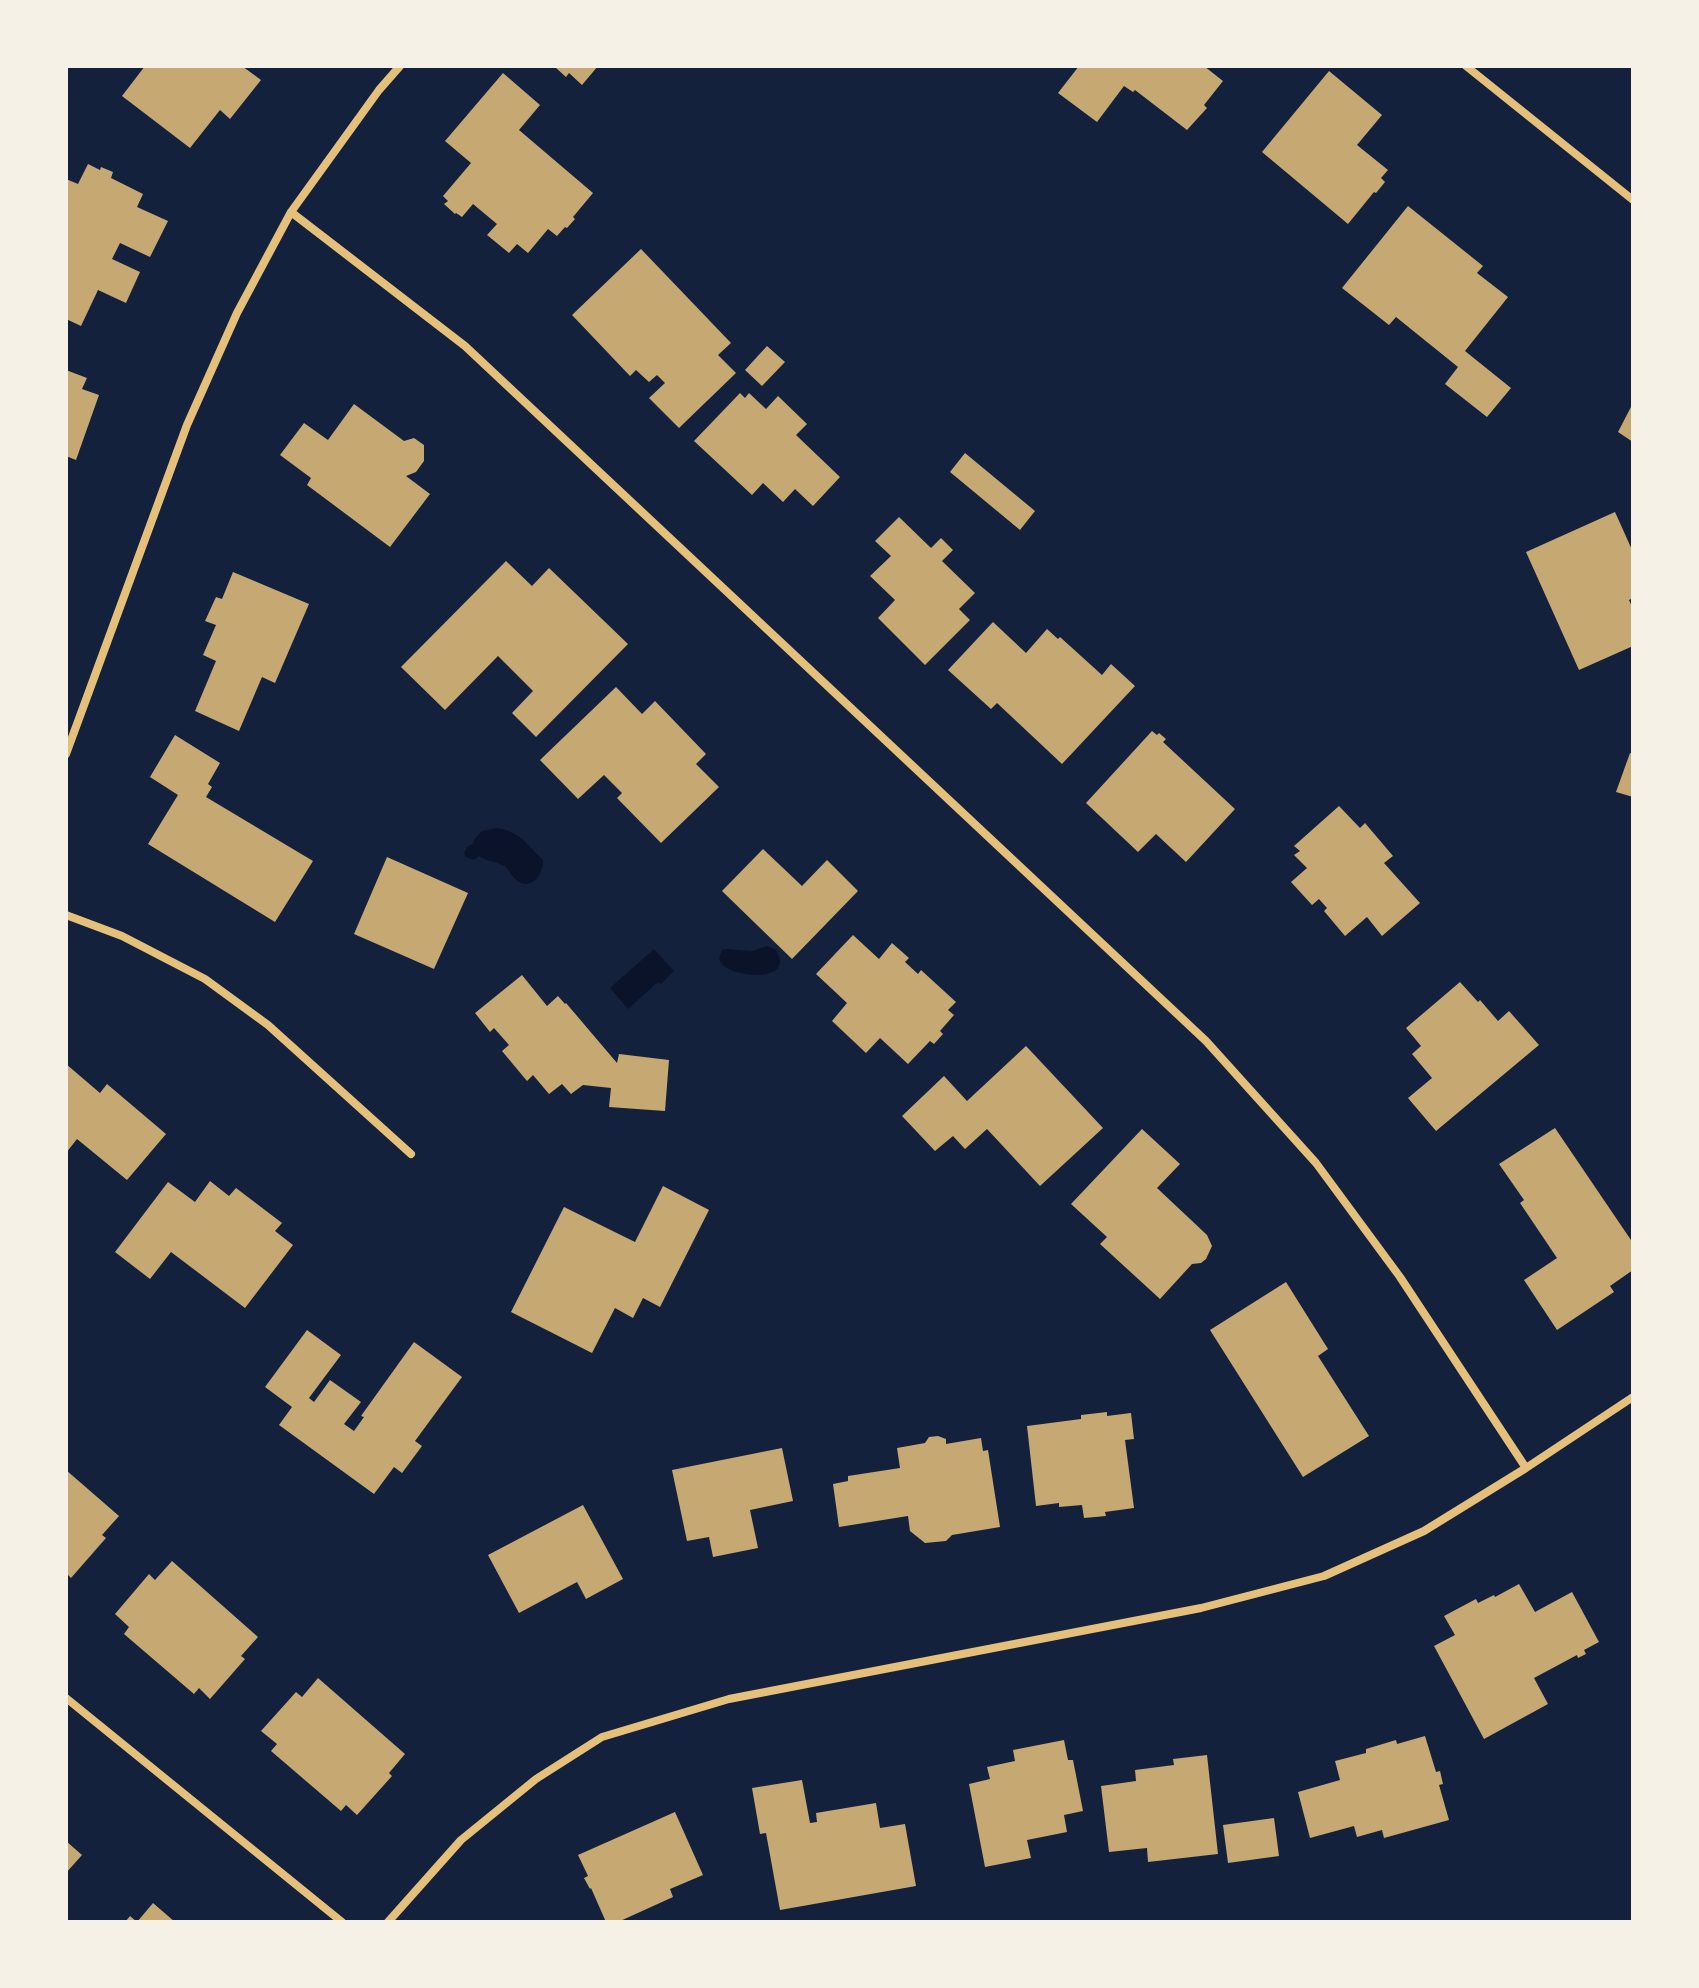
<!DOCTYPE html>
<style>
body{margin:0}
#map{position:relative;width:1699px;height:1988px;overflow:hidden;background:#14213d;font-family:"Fira Sans",sans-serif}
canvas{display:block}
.frame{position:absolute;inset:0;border:68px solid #f6f1e7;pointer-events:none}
</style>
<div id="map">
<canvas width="1699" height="1988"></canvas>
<div class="frame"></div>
</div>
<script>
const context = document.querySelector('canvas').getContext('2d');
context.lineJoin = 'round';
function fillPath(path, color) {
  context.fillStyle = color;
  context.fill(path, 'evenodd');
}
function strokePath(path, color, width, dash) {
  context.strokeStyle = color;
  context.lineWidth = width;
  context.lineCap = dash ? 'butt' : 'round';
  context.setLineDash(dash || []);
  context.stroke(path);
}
fillPath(new Path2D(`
 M496 828C519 830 528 846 543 860 544 875 530 893 515 879 510 874 509 868 502 865 494 861 486 861 479 856L474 860 466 857 464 853 468 846 473 844 475 838 482 831Z
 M767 946 776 950C797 984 730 978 721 963 718 958 720 955 722 950L727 949 752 951Z
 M654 949 674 971 661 984 658 982 628 1009 610 988Z`), '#0b132b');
fillPath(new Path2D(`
 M145 66H242L261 80 230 119 220 110 190 148 122 96Z
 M559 66H598L582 85 569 73 566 77 556 68Z
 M1079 66H1204L1223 81 1204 105 1207 108 1187 130 1135 90 1133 92 1124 86 1097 122 1058 93Z
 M1329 71 1382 115 1357 145 1388 170 1381 178 1385 182 1376 193 1374 192 1348 224 1262 152Z
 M503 73 540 105 519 130 593 193 573 217 575 219 567 228 565 227 557 236 548 229 528 253 517 244 509 253 487 235 497 224 473 204 462 217 456 213 455 214 444 204 448 201 443 196 471 163 445 141Z
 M88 164 100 170 101 167 113 172 111 178 143 194 137 207 168 221 150 257 120 243 112 259 140 272 126 303 98 290 81 326 66 319V179L78 184Z
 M1408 206 1483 266 1477 273 1508 297 1465 351 1511 388 1487 417 1445 384 1458 367 1396 317 1389 325 1342 288Z
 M641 249 731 343 718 355 736 373 679 428 649 398 665 383 657 375 649 382 636 370 630 376 572 315Z
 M767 346 785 362 762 386 745 370Z
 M66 370 87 378 82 389 99 395 76 460 66 456Z
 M740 393 745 398 749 393 766 409 778 396 807 424 796 435 840 477 813 506 795 489 783 502 763 483 752 495 694 441Z
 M1633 403V442L1618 432Z
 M354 404 404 441 414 438 424 445V461L416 472 406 476 430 494 390 547 307 485 311 478 280 455 304 423 328 440Z
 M965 453 1035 511 1020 530 950 472Z
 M1615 512 1633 552V598L1629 600 1633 609V646L1579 670 1526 552Z
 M899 517 931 548 941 538 953 550 942 561 975 593 959 609 970 620 925 665 878 618 895 600 870 576 891 556 875 541Z
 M506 561 532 586 549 568 628 644 536 737 512 713 533 691 498 656 445 710 401 667Z
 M233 572 309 604 275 683 262 677 239 731 195 711 216 661 203 655 216 625 205 621 216 597 222 599Z
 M993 622 1026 653 1047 629 1058 639 1060 637 1102 675 1111 664 1135 686 1062 764 997 703 991 709 948 670Z
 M616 687 642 714 655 701 706 754 696 764 719 787 661 843 617 798 622 793 604 775 578 799 540 760Z
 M1152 731 1157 735 1159 733 1166 739 1163 742 1235 809 1186 862 1156 834 1138 852 1086 803Z
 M175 735 220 763 208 784 212 787 206 797 313 861 275 922 148 844 178 795 150 777Z
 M1630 753 1633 754V797L1616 792Z
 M1339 806 1360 828 1365 823 1393 856 1384 863 1420 903 1382 936 1367 917 1345 936 1324 911 1327 908 1319 899 1312 905 1291 882 1307 868 1294 855 1300 851 1294 846Z
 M763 849 802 886 827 860 858 891 792 959 722 891Z
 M387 857 468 893 434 969 354 934Z
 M853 935 879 959 892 943 909 958 905 962 918 974 921 970 956 1002 948 1010 954 1015 940 1031 943 1034 934 1044 930 1041 908 1064 880 1038 866 1053 832 1021 847 1003 816 974Z
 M522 975 547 1006 558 996 565 1004 566 1003 617 1063 619 1054 669 1060 665 1111 609 1107 611 1088 583 1085 571 1094 562 1084 549 1094 533 1075 527 1081 502 1051 509 1045 494 1028 490 1032 475 1013Z
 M1460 982 1478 1002 1480 1000 1498 1021 1509 1011 1539 1045 1436 1131 1408 1098 1432 1078 1412 1054 1421 1046 1406 1028Z
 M1026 1046 1103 1128 1040 1186 987 1129 965 1149 953 1136 935 1151 902 1116 944 1076 967 1101Z
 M66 1064 100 1093 107 1084 166 1134 127 1180 77 1139 66 1153Z
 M1555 1128 1633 1243V1270L1610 1286 1614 1292 1557 1330 1524 1280 1557 1258 1520 1203 1524 1200 1499 1164Z
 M1142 1129 1180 1164 1157 1188 1207 1235 1212 1246 1206 1259 1201 1263 1192 1264 1160 1299 1100 1244 1107 1237 1071 1204Z
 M210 1181 229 1196 236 1188 282 1223 275 1231 293 1245 245 1308 171 1252 150 1279 115 1252 168 1182 195 1202Z
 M663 1186 709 1210 660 1307 643 1298 633 1318 615 1308 592 1353 511 1312 564 1207 635 1242Z
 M1286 1282 1328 1349 1318 1356 1369 1436 1303 1477 1210 1330Z
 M307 1330 341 1355 309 1398 314 1402 330 1380 361 1402 344 1424 354 1431 364 1417 361 1416 414 1342 462 1377 415 1441 422 1446 402 1473 394 1467 374 1494 279 1425 292 1407 265 1387Z
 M1107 1412V1416L1131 1413 1134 1439 1125 1440 1134 1508 1105 1512 1106 1516 1084 1518 1082 1505 1059 1507V1503L1036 1506 1027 1426 1081 1419V1415Z
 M938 1436 946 1439V1444L981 1438 983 1451 988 1450 1000 1527 952 1535 946 1541 925 1543 910 1531 908 1516 839 1527 833 1484 848 1481V1476L900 1468 897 1448 925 1443 929 1437Z
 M782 1448 793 1501 750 1510 758 1548 713 1557 709 1537 687 1541 672 1470Z
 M66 1470 119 1516 102 1535 106 1538 71 1578 66 1573Z
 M583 1505 623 1579 586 1599 577 1582 519 1613 488 1555Z
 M172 1561 258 1637 241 1656 245 1659 210 1699 199 1688 194 1694 124 1634 129 1627 115 1614 149 1574 155 1580Z
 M1519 1584 1535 1612 1572 1592 1599 1642 1584 1650 1586 1654 1578 1658 1577 1655 1534 1678 1548 1704 1484 1739 1434 1646 1455 1635 1444 1616 1476 1599 1478 1603 1494 1595 1495 1597Z
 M318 1678 405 1754 389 1773 392 1776 357 1815 346 1805 341 1811 271 1751 277 1744 261 1731 296 1692 302 1697Z
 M1425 1736 1436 1772 1440 1771 1443 1784 1439 1785 1449 1820 1384 1838 1382 1830 1357 1837 1354 1826 1310 1838 1298 1792 1340 1780 1335 1761 1366 1753V1749L1396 1740 1397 1744Z
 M1064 1740 1068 1760H1073L1083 1811 1064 1815 1067 1832 1027 1840 1031 1858 985 1867 969 1784 990 1779 987 1767 1015 1761 1013 1750Z
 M1207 1755 1218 1854 1148 1862 1147 1848 1109 1852 1101 1786 1136 1781 1135 1770 1174 1765 1173 1759Z
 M802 1780 810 1823 817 1822 816 1813 876 1803 880 1828 905 1824 916 1886 780 1910 766 1833 760 1834 752 1788Z
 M675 1812 703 1875 670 1889 673 1897 618 1922H606L591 1888 590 1889 584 1878 588 1876 578 1855Z
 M1274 1818 1279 1856 1228 1863 1223 1825Z
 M66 1841 82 1855 66 1873Z
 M153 1903 175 1922H125L130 1916 137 1922Z`), '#c6a872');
strokePath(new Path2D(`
 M1466 66 1633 200
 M291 212 465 346 1206 1041 1316 1163 1400 1277 1526 1468
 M66 754 187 425 237 313 291 212 379 90 400 66
 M66 915 122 936 205 979 268 1025 411 1154
 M66 1698 342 1922
 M388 1922 461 1840 536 1779 602 1737 729 1699 1201 1608 1324 1576 1424 1531 1526 1468 1633 1397`), '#e5c07b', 8);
</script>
